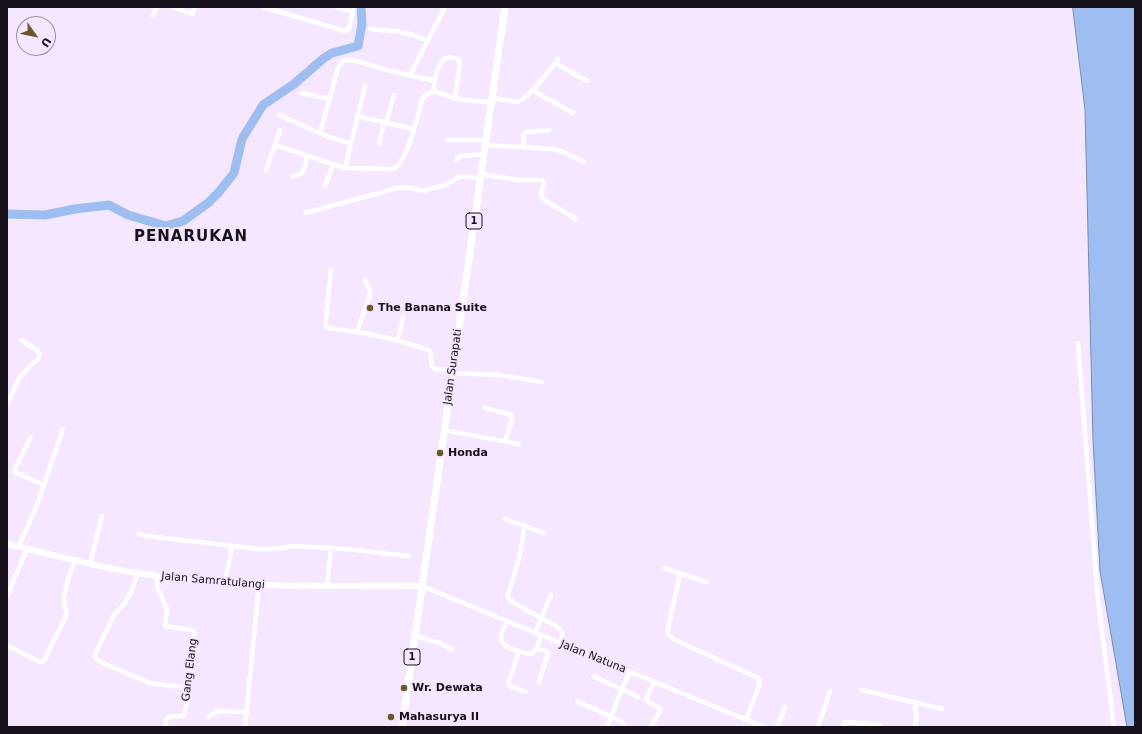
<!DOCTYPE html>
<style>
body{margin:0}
#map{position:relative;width:1142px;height:734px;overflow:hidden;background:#f5e7ff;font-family:"DejaVu Sans",sans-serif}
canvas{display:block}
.frame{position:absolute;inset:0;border:8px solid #17111b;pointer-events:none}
.north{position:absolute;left:16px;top:16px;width:40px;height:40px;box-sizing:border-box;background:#f5e7ff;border:1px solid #9c91a4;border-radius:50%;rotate:123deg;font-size:11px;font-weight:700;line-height:16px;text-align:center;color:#17111b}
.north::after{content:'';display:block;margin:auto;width:14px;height:18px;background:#6f5728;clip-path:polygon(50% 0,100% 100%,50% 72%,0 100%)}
</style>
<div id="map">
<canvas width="1142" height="734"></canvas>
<div class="frame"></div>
<div class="north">U</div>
</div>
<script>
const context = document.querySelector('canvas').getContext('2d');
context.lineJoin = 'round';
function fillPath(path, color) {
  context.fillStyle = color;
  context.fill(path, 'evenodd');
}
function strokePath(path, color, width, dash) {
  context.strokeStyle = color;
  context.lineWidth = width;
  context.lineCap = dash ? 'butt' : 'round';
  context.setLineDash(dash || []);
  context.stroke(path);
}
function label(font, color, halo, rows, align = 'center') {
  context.font = font + ' "DejaVu Sans",sans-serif';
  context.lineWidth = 4;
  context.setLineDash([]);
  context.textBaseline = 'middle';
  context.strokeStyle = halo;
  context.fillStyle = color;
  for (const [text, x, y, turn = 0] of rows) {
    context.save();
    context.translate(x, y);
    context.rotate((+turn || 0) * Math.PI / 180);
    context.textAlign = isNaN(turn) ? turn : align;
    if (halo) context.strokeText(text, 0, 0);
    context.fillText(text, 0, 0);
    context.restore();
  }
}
const water = new Path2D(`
 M1073 7H1135V727H1127L1100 571 1093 440 1085 110Z`);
fillPath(water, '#9ebef2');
strokePath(water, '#768ab2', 1);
strokePath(new Path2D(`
 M7 214 45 215 75 209 109 205 128 215 166 226 183 221 208 203 219 192 234 173 242 139 263 105 294 84 324 58 332 53 358 46 362 24 361 7`), '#9ebef2', 9);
strokePath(new Path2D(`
 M173 7 192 14 195 7
 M263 7 345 31 349 28 354 7
 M336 7 353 12
 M153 16 156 7
 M370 29 402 32 413 35 428 41
 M555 63 587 81
 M410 75 445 7
 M532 90 573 113
 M433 91C436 77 437 49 459 60L460 64 455 98
 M433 91 461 100 491 102
 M301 93 330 99
 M492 98 517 102C529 99 550 69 558 59
 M279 115C303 125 325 138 351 143
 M357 116 414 129
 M386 123 394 95
 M320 133 338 68 344 60 356 61 391 71 435 81
 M447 140H486
 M379 144 384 122
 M275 145 345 168 394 169C408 160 418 115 422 99L426 95 433 91
 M485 145 553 149 563 152 584 162
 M524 148 523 135 526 132 549 130
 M457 160 458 158 461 156 484 154
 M345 168 365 86
 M266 170 280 130
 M481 174 518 180H542L544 182 541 195 543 199 576 219
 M293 176C305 176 305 165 307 156
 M325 186 333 165
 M305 213 401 187 411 188 422 191 446 185 460 176 480 178
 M331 270 326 318C325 323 325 326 329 328L363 333 388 338 420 347 430 351 432 366 435 369 453 370
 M357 332 370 295C371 289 368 285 365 280
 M398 341 403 317
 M1078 343 1098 600 1114 727
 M452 373 499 375 542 382
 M7 402 13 393 17 382 20 377 32 364 38 359 40 355 37 350 21 340
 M485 408 512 415V419L505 442
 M444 430 519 444
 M31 437 16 467 14 472 44 485
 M505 519 544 533
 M524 526C523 550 515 572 508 594V598L514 603 556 626C564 633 563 634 560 643
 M139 534 147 536 259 549H273L295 546 345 549 409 556
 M18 547 36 508 63 429
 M90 564 102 516
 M664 568 706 582
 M138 573 131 592 124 604 114 615 95 654V658L101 662 149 683 190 688
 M680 574 667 633 673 639 758 678 760 683 746 720
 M158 576 157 587 167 609 165 626 191 630 194 632 190 688 184 715 181 716 169 717 166 720 165 727
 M225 583 232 546
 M327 586 331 549
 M422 586 764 727
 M7 596 27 549
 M507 621C505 626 501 631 501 637 500 649 520 651 529 654H531L536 649 541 635
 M535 633 551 595
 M415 636 440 643 452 650
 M7 645 38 661 42 662 44 661 67 614C67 610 64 607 64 602 63 591 71 571 75 560
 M536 649 547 651 548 653 539 682
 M519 651 508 684 510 686 526 692
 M593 676 638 697
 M862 690 942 709
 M577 701 624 723
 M208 717 218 711 247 712
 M245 727 259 585
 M607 727 622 689 630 672
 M651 727 661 709 646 700 654 682
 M777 727 785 707
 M818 727 830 691
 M843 727 844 723 847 722 879 725
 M915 727 917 716 915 709 916 703`), '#fff', 4.5);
strokePath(new Path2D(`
 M7 544C50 554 93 566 137 573 166 578 196 581 225 583 290 588 356 585 422 586`), '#fff', 6);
strokePath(new Path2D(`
 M402 727 505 7`), '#fff', 7);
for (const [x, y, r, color] of [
 [370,308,4,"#6f5728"],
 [440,453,4,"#6f5728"],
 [404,688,4,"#6f5728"],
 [391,717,4,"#6f5728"]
]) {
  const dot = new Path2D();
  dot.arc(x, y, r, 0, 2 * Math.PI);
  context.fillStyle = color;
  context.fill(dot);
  strokePath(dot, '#f5e7ff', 1.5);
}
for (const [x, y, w] of [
 [474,221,16],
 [412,657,16]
]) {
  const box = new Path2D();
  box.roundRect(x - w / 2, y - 8, w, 16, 3);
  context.fillStyle = '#f5e7ff';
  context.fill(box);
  strokePath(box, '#17111b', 1);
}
label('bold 10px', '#17111b', null, [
 ["1",474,221],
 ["1",412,657]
]);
label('bold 11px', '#17111b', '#f5e7ff', [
 ["The Banana Suite",378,308],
 ["Honda",448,453],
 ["Wr. Dewata",412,688],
 ["Mahasurya II",399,717]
], 'left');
label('11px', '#17111b', '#f5e7ff', [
 ["Jalan Surapati",453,367,-82],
 ["Jalan Samratulangi",213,581,5],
 ["Jalan Natuna",593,657,22],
 ["Gang Elang",190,670,-83]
]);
context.letterSpacing = '1px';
label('bold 15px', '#17111b', '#f5e7ff', [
 ["PENARUKAN",191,237]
]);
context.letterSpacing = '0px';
</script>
